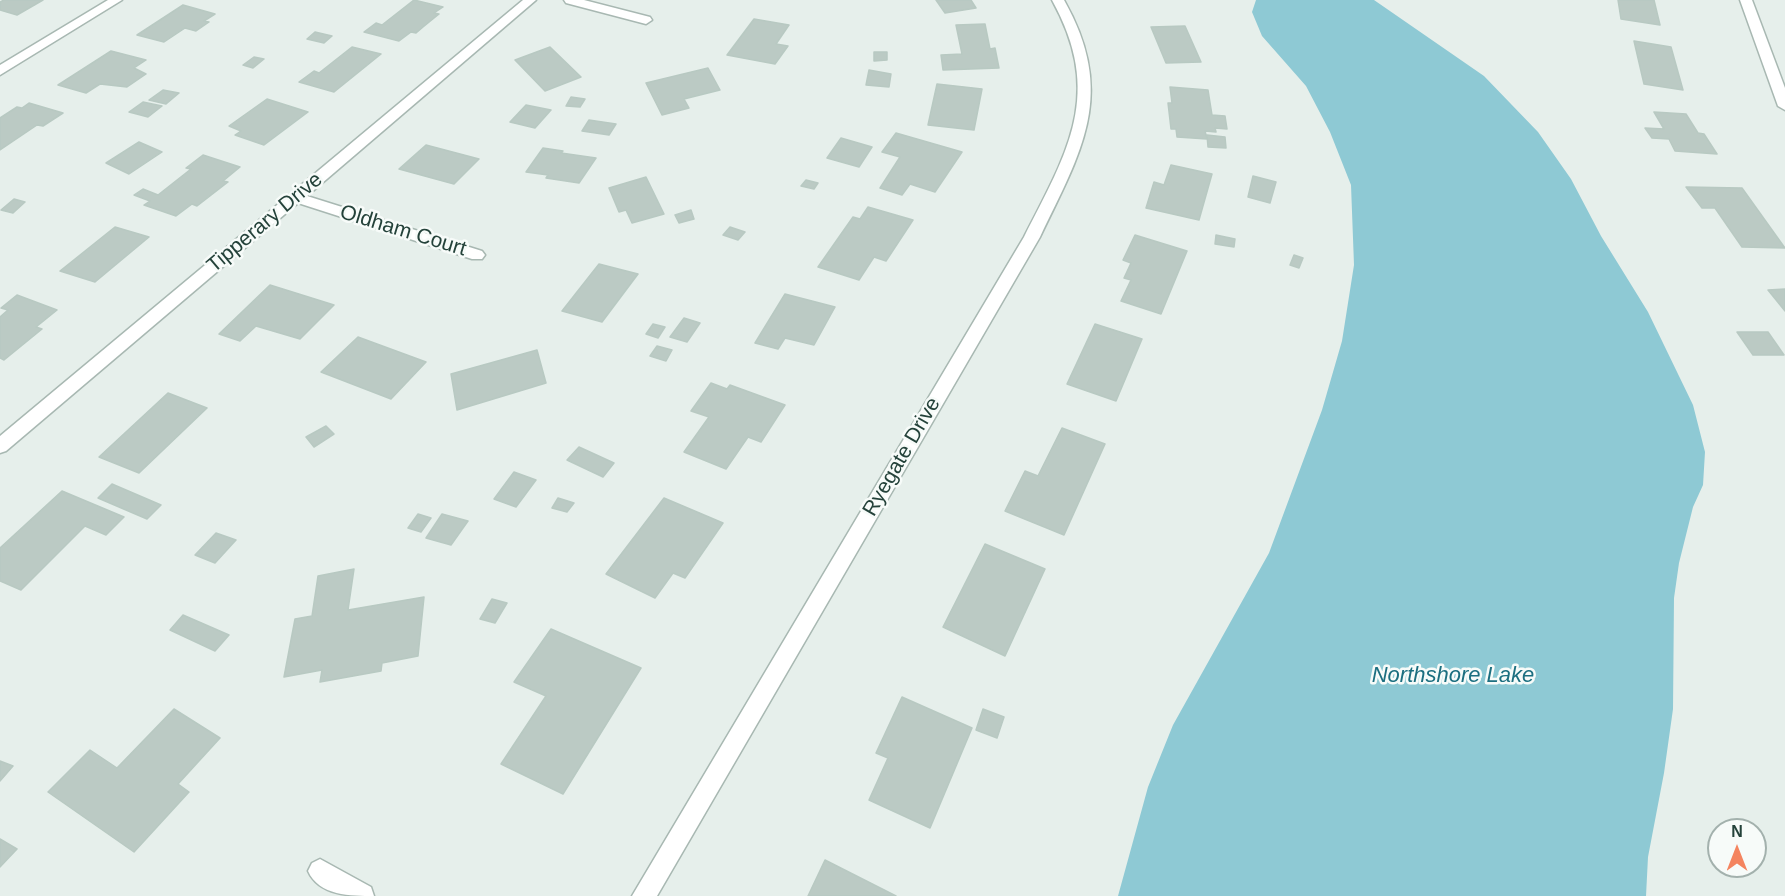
<!DOCTYPE html>
<style>
body{margin:0}
#map{position:relative;width:1785px;height:896px;overflow:hidden;background:#e6efeb;font-family:Arial,sans-serif}
canvas{display:block}
.north{position:absolute;left:1707px;top:818px;width:60px;height:60px;box-sizing:border-box;background:#f7fbf9;border:2px solid #a3b1ad;border-radius:50%;rotate:0deg;font-size:16px;font-weight:700;line-height:24px;text-align:center;color:#24423a}
.north::after{content:'';display:block;margin:auto;width:21px;height:27px;background:#f4845f;clip-path:polygon(50% 0,100% 100%,50% 72%,0 100%)}
</style>
<div id="map">
<canvas width="1785" height="896"></canvas>
<div class="north">N</div>
</div>
<script>
const context = document.querySelector('canvas').getContext('2d');
context.lineJoin = 'round';
function fillPath(path, color) {
  context.fillStyle = color;
  context.fill(path, 'evenodd');
}
function strokePath(path, color, width, dash) {
  context.strokeStyle = color;
  context.lineWidth = width;
  context.lineCap = dash ? 'butt' : 'round';
  context.setLineDash(dash || []);
  context.stroke(path);
}
function label(font, color, halo, rows, align = 'center') {
  context.font = font + ' Arial,sans-serif';
  context.lineWidth = 5;
  context.setLineDash([]);
  context.textBaseline = 'middle';
  context.strokeStyle = halo;
  context.fillStyle = color;
  for (const [text, x, y, turn = 0] of rows) {
    context.save();
    context.translate(x, y);
    context.rotate((+turn || 0) * Math.PI / 180);
    context.textAlign = isNaN(turn) ? turn : align;
    if (halo) context.strokeText(text, 0, 0);
    context.fillText(text, 0, 0);
    context.restore();
  }
}
fillPath(new Path2D(`
 M1256 0H1374L1484 76 1538 132 1571 179 1601 236 1648 312 1693 405 1705 452 1703 485 1693 507 1679 563 1674 598 1673 709 1664 773 1648 857 1646 896H1118L1148 787 1173 725 1269 553 1322 410 1342 341 1354 265 1351 185 1330 132 1306 86 1262 36 1252 12Z`), '#8ec9d4');
const building = new Path2D(`
 M4 0H43L17 15 0 10V2Z
 M414 0 443 7 434 13 439 14 423 27 416 33 411 32 399 41 364 32 376 23 382 25Z
 M936 0H971L976 8 945 13Z
 M1618 0H1654L1660 25 1621 19Z
 M183 5 215 14 204 21 209 22 196 31 185 28 164 42 137 35Z
 M754 19 789 25 776 44 788 46 775 64 727 55Z
 M985 24 990 49 995 48 999 68 943 70 941 55 962 54 956 25Z
 M1185 26 1201 62 1166 63 1151 27Z
 M315 32 332 36 324 43 307 39Z
 M1634 41 1671 47 1683 90 1644 84Z
 M352 47 381 54 334 92 299 82 314 71 319 73Z
 M550 47 581 77 545 91 515 60Z
 M111 51 146 60 134 68 146 74 127 87 100 84 86 93 58 85Z
 M874 52H887V60L874 61Z
 M254 57 264 59 253 68 243 65Z
 M708 68 720 90 684 99 689 108 662 115 646 83Z
 M869 70 891 74 889 87 866 85Z
 M937 84 982 89 974 130 928 125Z
 M1170 87 1208 90 1212 115 1225 116 1227 129 1215 128 1216 132 1205 131 1207 139 1177 137 1176 129H1171L1168 103H1172Z
 M163 90 179 93 166 104 149 100Z
 M571 97 585 99 580 107 566 106Z
 M267 99 308 112 264 145 235 135 241 131 229 126Z
 M143 102 162 106 148 117 129 112Z
 M29 103 63 113 43 126 37 125 0 150V118L17 107 22 108Z
 M526 105 551 110 535 128 510 122Z
 M1654 112 1686 114 1698 133 1704 134 1717 154 1675 151 1669 139 1652 138 1645 128 1664 129Z
 M589 120 616 124 609 135 582 131Z
 M896 133 962 152 935 192 910 184 902 195 880 188 900 157 882 152Z
 M1207 135 1225 137 1226 148 1208 147Z
 M841 138 872 147 859 167 827 158Z
 M139 142 162 152 129 174 106 163Z
 M426 145 479 159 454 184 399 169Z
 M543 148 563 151 561 153 596 158 579 183 546 178 548 175 526 172Z
 M203 155 240 167 223 181 228 182 197 206 192 204 176 216 144 205 150 201 134 195 143 189 158 195 191 169 186 168Z
 M1171 165 1212 174 1199 220 1146 208 1154 182 1164 185Z
 M1253 176 1276 182 1270 203 1248 197Z
 M646 177 664 214 632 223 626 210 619 212 609 188Z
 M806 180 818 183 814 189 801 186Z
 M1686 187 1742 188 1785 248 1742 247 1715 208H1702Z
 M14 199 25 202 13 213 1 210Z
 M868 207 913 220 886 261 874 257 859 280 818 267 853 217 860 219Z
 M691 210 694 219 679 223 675 215Z
 M115 227 149 237 95 282 60 271Z
 M730 227 745 232 738 240 723 235Z
 M1135 235 1187 251 1161 314 1121 301 1131 280 1124 278 1131 263 1123 260Z
 M1216 235 1235 239 1234 247 1215 244Z
 M1294 255 1303 258 1299 268 1290 265Z
 M599 264 638 274 602 322 562 311Z
 M270 285 334 305 300 339 256 326 240 341 219 334Z
 M1785 289V311L1768 290Z
 M785 294 835 307 814 345 785 338 778 349 755 343Z
 M17 295 57 310 36 327 42 329 4 360 0 358V317L8 310 1 308Z
 M684 318 700 323 687 342 670 337Z
 M653 324 665 327 658 338 646 334Z
 M1095 324 1142 339 1116 401 1067 384Z
 M1737 332H1768L1784 355H1753Z
 M358 337 426 362 391 399 321 372Z
 M657 346 672 350 666 361 650 356Z
 M537 350 546 383 457 410 451 374Z
 M711 383 727 389 730 385 785 405 761 442 748 437 726 469 684 452 709 417 691 411Z
 M168 393 207 408 139 473 99 457Z
 M326 426 334 434 314 447 306 437Z
 M1062 428 1105 444 1064 535 1005 511 1025 471 1038 476Z
 M579 447 614 463 603 477 567 460Z
 M514 472 536 480 516 507 494 499Z
 M112 484 161 505 147 519 98 498Z
 M62 491 124 517 106 535 85 526 21 590 0 581V548Z
 M558 498 574 503 567 512 552 508Z
 M664 498 723 523 685 578 673 573 655 598 606 574Z
 M418 514 431 518 421 532 408 528Z
 M442 514 468 521 451 545 426 538Z
 M216 533 236 540 215 563 195 555Z
 M985 544 1045 569 1005 656 943 627Z
 M354 569 348 610 424 597 418 656 382 663 381 671 320 682 322 670 284 677 295 619 312 616 318 576Z
 M492 599 507 603 495 623 480 619Z
 M183 615 229 635 215 651 170 630Z
 M551 629 641 668 563 794 501 764 546 696 514 682Z
 M902 697 972 728 930 828 869 800 888 758 876 753Z
 M174 709 220 738 178 784 189 792 134 852 48 792 90 750 117 768Z
 M983 709 1004 717 997 738 976 730Z
 M0 761 13 766 0 781Z
 M0 839 17 849 0 867Z
 M825 860 896 896H808Z`);
fillPath(building, '#bbcac4');
strokePath(building, '#b8c9c2', 1.5);
const minor = new Path2D(`
 M108 0H122L0 75V65Z
 M523 0H536L307 196 482 251 485 255 482 259H472L298 203 6 451 0 453V436Z
 M564 0H584L650 17 652 20 646 24 566 3Z
 M1052 0H1064C1117 94 1082 150 1040 237L657 896H632L1024 237C1068 151 1104 94 1052 0Z
 M1740 0H1752L1785 88V110L1778 106Z
 M320 859 371 887 374 896C351 896 319 896 308 871L312 863Z`);
strokePath(minor, '#a8b8b2', 3);
fillPath(minor, '#fff');
label('21px', '#24423a', '#f7fbf9', [
 ["Tipperary Drive",265,223,-40],
 ["Oldham Court",403,231,17],
 ["Ryegate Drive",902,457,-60]
]);
label('italic 22px', '#1c6f80', '#f7fbf9', [
 ["Northshore Lake",1453,676]
]);
</script>
